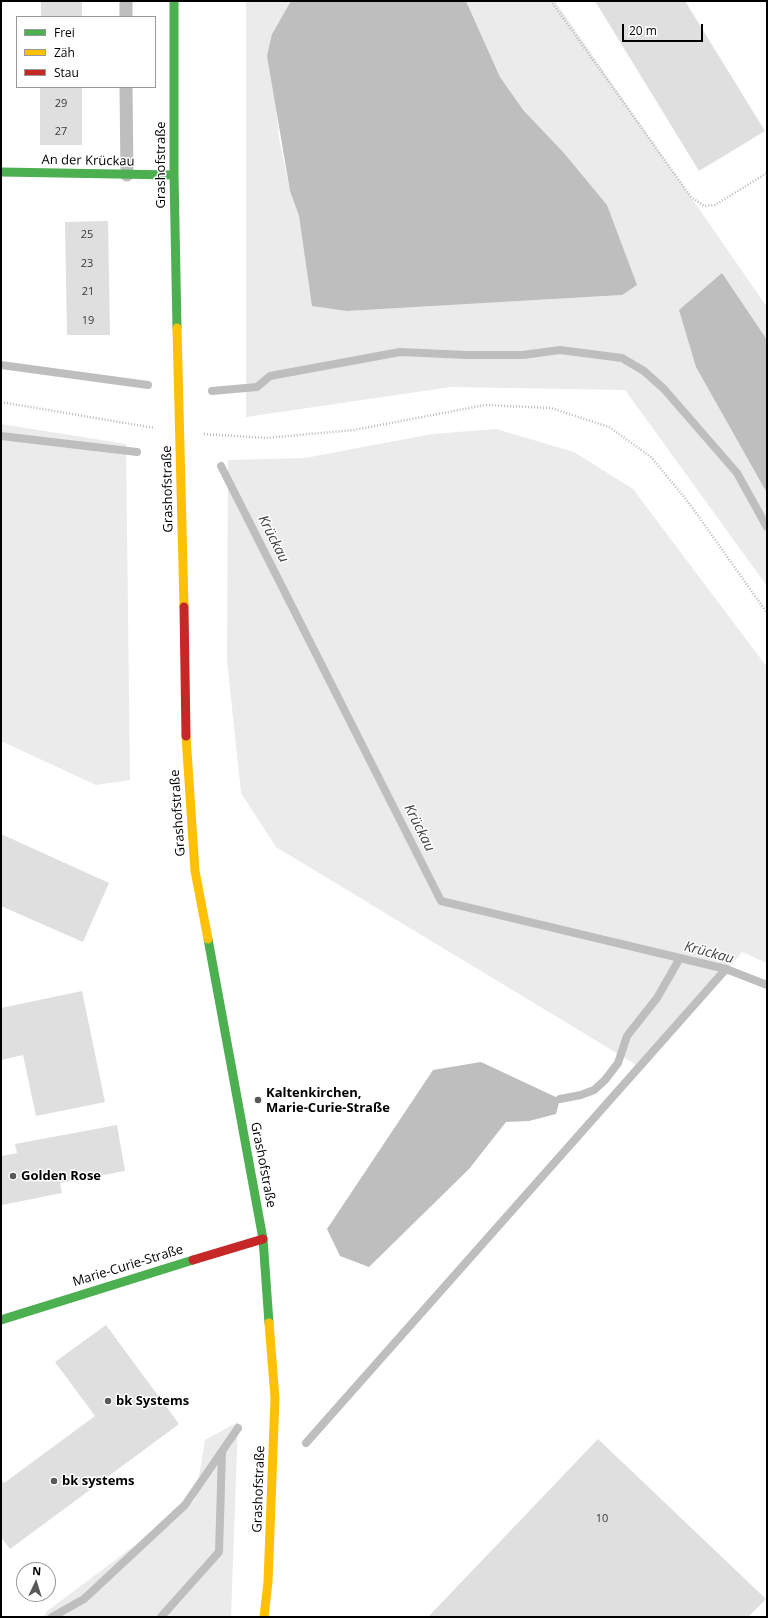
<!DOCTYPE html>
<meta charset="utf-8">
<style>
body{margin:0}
#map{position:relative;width:768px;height:1618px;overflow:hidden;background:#fff;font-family:"Open Sans",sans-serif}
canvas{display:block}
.frame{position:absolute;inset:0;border:2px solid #000;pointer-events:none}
.legend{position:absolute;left:16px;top:16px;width:140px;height:72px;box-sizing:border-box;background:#fff;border:1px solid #999;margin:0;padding:5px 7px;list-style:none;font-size:12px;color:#000}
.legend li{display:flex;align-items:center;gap:8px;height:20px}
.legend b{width:20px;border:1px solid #999}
.north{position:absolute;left:16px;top:1562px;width:40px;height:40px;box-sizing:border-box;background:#fff;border:1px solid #999;border-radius:50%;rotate:4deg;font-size:11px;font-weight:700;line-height:16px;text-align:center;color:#000}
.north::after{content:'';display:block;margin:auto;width:14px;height:18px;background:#595959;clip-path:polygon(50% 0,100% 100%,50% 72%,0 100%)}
.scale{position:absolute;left:622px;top:24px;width:81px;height:18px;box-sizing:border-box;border:2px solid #000;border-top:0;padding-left:5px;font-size:12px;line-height:14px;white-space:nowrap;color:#000;-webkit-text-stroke:3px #fff;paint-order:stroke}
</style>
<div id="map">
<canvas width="768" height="1618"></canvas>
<div class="frame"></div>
<ul class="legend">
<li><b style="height:5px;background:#4caf50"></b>Frei</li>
<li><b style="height:5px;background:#ffc107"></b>Zäh</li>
<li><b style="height:5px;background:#c62828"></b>Stau</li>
</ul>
<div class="north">N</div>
<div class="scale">20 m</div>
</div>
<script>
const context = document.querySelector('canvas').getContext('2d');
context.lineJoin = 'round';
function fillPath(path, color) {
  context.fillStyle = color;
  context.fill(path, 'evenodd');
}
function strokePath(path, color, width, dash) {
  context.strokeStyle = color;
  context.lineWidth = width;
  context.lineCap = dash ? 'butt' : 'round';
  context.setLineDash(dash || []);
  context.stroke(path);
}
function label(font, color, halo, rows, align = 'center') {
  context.font = font + ' "Open Sans",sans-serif';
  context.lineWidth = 3;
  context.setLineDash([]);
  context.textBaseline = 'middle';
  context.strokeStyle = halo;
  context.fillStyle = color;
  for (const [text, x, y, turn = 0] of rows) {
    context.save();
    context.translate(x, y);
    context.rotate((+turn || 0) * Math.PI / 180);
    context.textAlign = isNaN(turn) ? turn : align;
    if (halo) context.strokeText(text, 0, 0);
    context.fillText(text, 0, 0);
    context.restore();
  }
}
fillPath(new Path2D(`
 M246 1H291L272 34 276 108 279 138 290 191 299 216 306 259 347 311 622 295 619 238 607 205 524 111 500 77 466 1H555L767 307V586L625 390 451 387 246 417Z
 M1 424 126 444 130 780 96 785 1 741Z
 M496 429 574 452 633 489 767 667V963L742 952 643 1069 276 847 241 793 227 660 228 460 305 458 432 434Z
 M238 1422 231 1617H44L46 1612 195 1500 205 1440Z`), '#ebebeb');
fillPath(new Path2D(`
 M291 1H466L500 77 524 111 563 152 607 205 637 285 622 295 347 311 312 306 299 216 290 191 267 56 272 34Z
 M722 273 767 340V493L696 367 679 310Z
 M481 1062 560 1099 556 1114 529 1121 506 1122 469 1169 369 1267 340 1256 327 1229 433 1070Z`), '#bebebe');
strokePath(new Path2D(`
 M1 365 148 385
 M212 391 257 387 270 376 400 352 467 355H523L560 350 622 358 644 371 664 389 737 473 767 527
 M1 436 137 452
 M221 466 441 901 726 969 767 985
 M560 1099 581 1095 594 1090 605 1080 618 1063 627 1036 657 998 680 958
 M306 1443 726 969
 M52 1617 84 1599 185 1505 238 1428
 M161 1617 219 1552 222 1452`), '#bebebe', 8);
fillPath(new Path2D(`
 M41 1H82V17H41Z
 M595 1H685L765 131 699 171Z
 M40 87H82V145H40Z
 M108 221 110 335H67L65 222Z
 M1 834 109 883 83 942 1 906Z
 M82 991 105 1102 36 1116 23 1055 1 1060V1008Z
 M117 1125 125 1171 60 1183 62 1193 2 1205 1 1156 17 1153 15 1144Z
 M106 1325 179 1424 10 1549 1 1537V1479L4 1483 95 1416 55 1362Z
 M598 1439 766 1599 748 1617H428Z`), '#dfdfdf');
strokePath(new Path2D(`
 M551 1 691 197 704 206 715 205 767 173
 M1 402 155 428
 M204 434 266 438 354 430 485 405 551 408 609 427 651 457 689 503 767 613`), '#b9b9b9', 2.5, [1, 2]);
strokePath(new Path2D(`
 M126 1V17
 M126 87 127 175`), '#bebebe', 13);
strokePath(new Path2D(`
 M174 1V175L177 328
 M1 172 174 175
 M208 939 263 1239 269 1323
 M1 1320 193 1260`), '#4caf50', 9);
strokePath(new Path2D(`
 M177 328 184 607
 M186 736 195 871 208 939
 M264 1617 268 1582 275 1398 269 1323`), '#ffc107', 9);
strokePath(new Path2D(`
 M184 607 186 736
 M193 1260 263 1239`), '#c62828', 9);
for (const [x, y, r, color] of [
 [258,1100,4,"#595959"],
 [13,1176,4,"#595959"],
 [108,1401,4,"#595959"],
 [54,1481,4,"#595959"]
]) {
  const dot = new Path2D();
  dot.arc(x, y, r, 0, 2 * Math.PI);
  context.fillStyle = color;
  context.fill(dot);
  strokePath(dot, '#fff', 1.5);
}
label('11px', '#383838', null, [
 ["29",61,104],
 ["27",61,132],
 ["25",87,235],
 ["23",87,264],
 ["21",88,292],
 ["19",88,321],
 ["10",602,1519]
]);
label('13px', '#000', '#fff', [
 ["An der Krückau",88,161,1],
 ["Grashofstraße",161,165,-90],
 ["Grashofstraße",168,489,-91],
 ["Grashofstraße",178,813,-94],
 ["Grashofstraße",263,1165,79],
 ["Marie-Curie-Straße",128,1266,-17],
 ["Grashofstraße",259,1489,-88]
]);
label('bold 13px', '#000', '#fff', [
 ["Kaltenkirchen,",266,1093],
 ["Marie-Curie-Straße",266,1108],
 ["Golden Rose",21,1176],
 ["bk Systems",116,1401],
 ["bk systems",62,1481]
], 'left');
label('italic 14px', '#434343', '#fff', [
 ["Krückau",273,539,63],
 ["Krückau",419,828,63],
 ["Krückau",709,953,15]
]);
</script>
